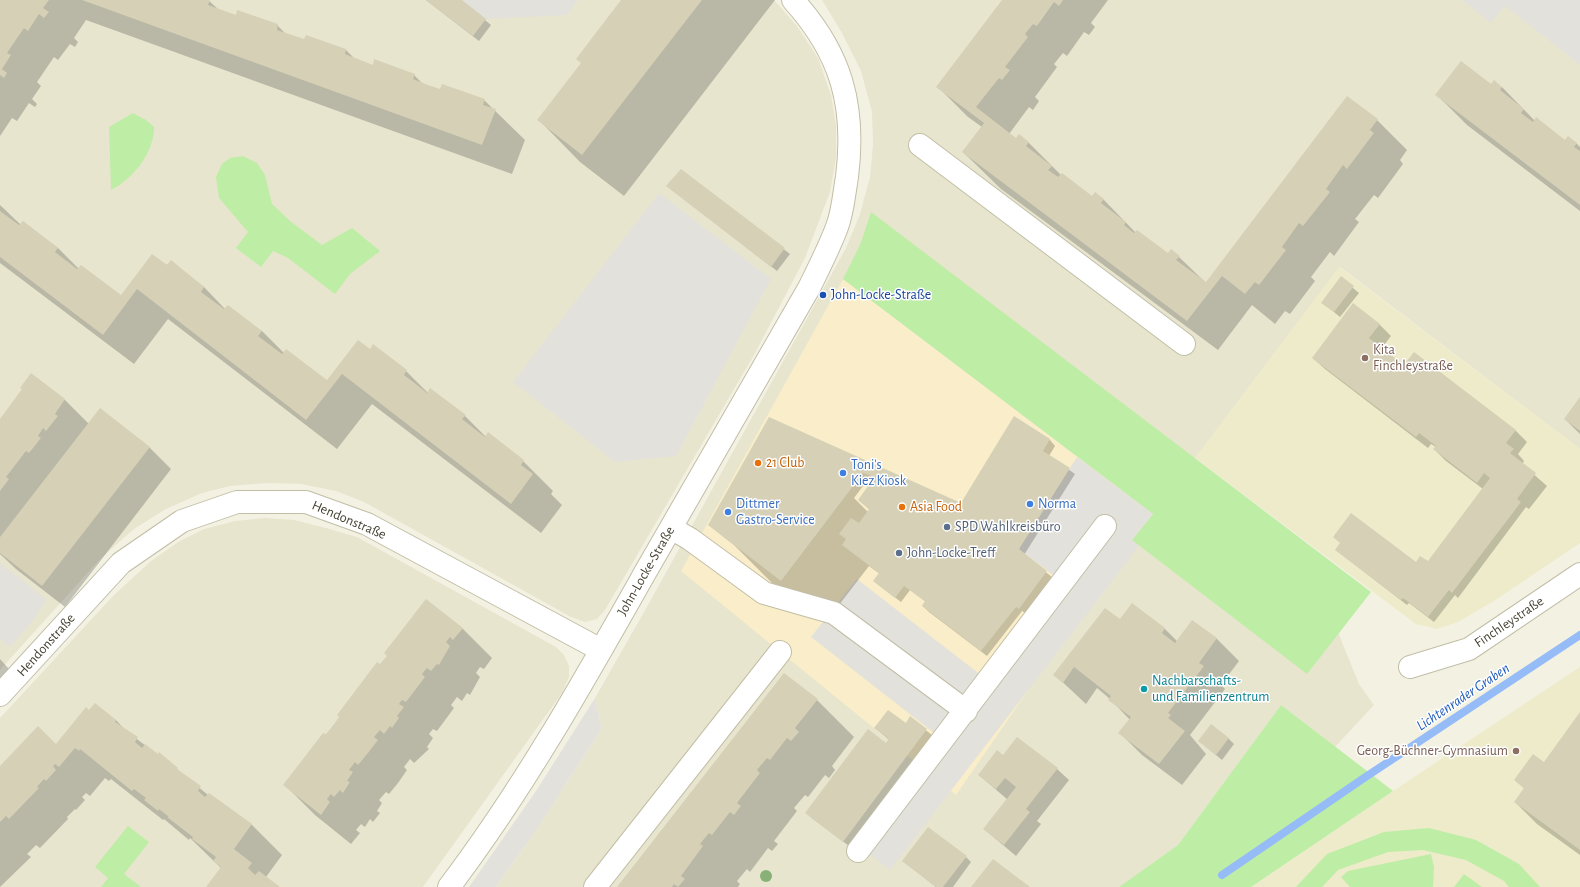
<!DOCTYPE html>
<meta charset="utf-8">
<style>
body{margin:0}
canvas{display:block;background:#f3f1e2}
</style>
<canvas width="1580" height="887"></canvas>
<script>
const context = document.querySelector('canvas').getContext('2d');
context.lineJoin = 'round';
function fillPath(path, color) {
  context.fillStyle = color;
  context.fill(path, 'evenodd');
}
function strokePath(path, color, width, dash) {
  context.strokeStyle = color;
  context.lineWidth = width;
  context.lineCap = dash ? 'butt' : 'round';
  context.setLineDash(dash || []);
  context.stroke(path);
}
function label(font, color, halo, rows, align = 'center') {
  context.font = font + ' "Alegreya Sans",sans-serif';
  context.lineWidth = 3;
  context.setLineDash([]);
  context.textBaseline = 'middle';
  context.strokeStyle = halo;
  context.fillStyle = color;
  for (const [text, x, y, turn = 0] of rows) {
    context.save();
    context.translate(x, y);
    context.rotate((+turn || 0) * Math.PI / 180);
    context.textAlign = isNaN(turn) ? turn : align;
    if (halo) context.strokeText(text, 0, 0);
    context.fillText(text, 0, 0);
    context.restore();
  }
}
fillPath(new Path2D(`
 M0 0H774L797 26 818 58 831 95 836 125V158L830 192 805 258 754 355 605 610 597 619 585 622 571 617 364 502 336 491 301 484 267 483 230 486 202 493 166 509 134 529 100 559 0 670Z
 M822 0H1580V449L1340 267 1195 458 1338 632 1359 684 1374 705 1335 747 1281 705 1178 845 1119 887H496L535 832 601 730V725L595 698 648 605 846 248 860 214 870 177 873 145 872 112 861 71 842 33Z
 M265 518 294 520 326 528 357 537 556 647 564 655 569 666V677L562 693 423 887H0V718L114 595 151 561 180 541 204 529 235 521Z`), '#e8e5cf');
fillPath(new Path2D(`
 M843 279 1153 514 1132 540 956 795 681 571Z`), '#f9eec9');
fillPath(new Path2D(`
 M1339 267 1580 449V543L1494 601 1458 622 1437 629 1416 624 1195 458Z
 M1580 667V887H1251L1393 791Z`), '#eeebca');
fillPath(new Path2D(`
 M133 113 146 120 154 127C154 153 133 179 111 190L109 127Z
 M243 156 257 163 265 175 272 204 290 221 322 245 352 228 380 251 350 274 335 294 288 258 273 251 261 267 236 248 248 232 219 198 216 177 222 164 230 158Z
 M871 212 1371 592 1307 674 1132 540 1153 514 843 279 860 245Z
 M1281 705 1393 791 1251 887H1119L1178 845Z
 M128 826 149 842 124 874 141 887H101L108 878 95 867Z
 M1429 828 1476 840 1519 864 1540 887H1509L1504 881 1466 860 1423 850 1388 852 1338 870 1322 887H1296L1327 854 1384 832Z
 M1431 854 1434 867 1433 887H1350L1341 877 1348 871Z
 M1464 874 1482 887H1454Z`), '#beeda5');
fillPath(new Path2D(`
 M426 0H578L567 15 486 19 473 36Z
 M1462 0H1580V65L1505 6 1491 23Z
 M659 193 771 279 676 456 615 462 513 382Z
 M1077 457 1153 514 1132 540 1139 546 890 870 856 844 938 736 811 637 857 579 982 676 1057 578 1019 549Z
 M0 563 47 600 31 623 10 647 0 639Z
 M595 698 601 725V730L535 832 496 887H469L536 791Z`), '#e3e1db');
fillPath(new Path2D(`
 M0 0H208L219 10 236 16 277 25 286 34 305 41 346 50 355 59 374 66 414 75 423 84 441 90 484 100 525 140 512 174 86 20 74 38 78 42 75 47 70 44 58 60 54 57 37 82 41 86 32 99 37 104 35 107 29 103 17 121 12 118 0 136Z
 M426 0H460L491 25 479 41Z
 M622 0H775L624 196 580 162 539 120 582 63Z
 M1003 0H1108L1091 23 1095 27 1089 35 1084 32 1067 56 1063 53 1054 64 1057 67 1035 97 1039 101 1033 110 1029 107 1009 134 1016 140 1028 142 1061 175 1092 198 1095 194 1104 200 1136 233 1168 255 1179 257 1206 283 1377 120 1407 150 1400 160 1403 164 1378 198 1374 195 1355 219 1359 222 1334 256 1330 252 1311 277 1315 281 1290 314 1285 311 1275 324 1252 305 1218 350 1001 189 963 152 982 127 968 117 938 87Z
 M1492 85 1502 87 1535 121 1565 142 1576 143 1580 147V211L1467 125 1437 95Z
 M681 170 790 254 777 271 668 186Z
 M0 205 21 225 23 222 58 248 79 269 121 297 171 262 204 287 225 309 262 331 284 353 327 382 370 350 406 371 428 393 465 416 486 437 523 461 553 491 551 494 562 505 541 533 372 404 337 449 168 319 134 364 0 263Z
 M1341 278 1359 293 1340 317 1323 303Z
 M1379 324 1391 336 1381 349 1404 366 1414 353 1516 431 1527 442 1518 454 1524 461 1522 464 1547 486 1529 509 1526 507 1458 598 1455 595 1434 622 1409 603 1407 605 1336 550 1341 543 1416 564 1428 563 1483 489 1446 461 1434 449 1436 447 1431 444 1428 448 1325 369 1313 358Z
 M32 375 65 400 89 424 149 447 171 469 65 607 16 569 0 554V420L23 390Z
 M1580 399V434L1565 419Z
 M1014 418 1050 440 1055 446 1049 456 1075 474 1024 555 1052 577 1025 613 1022 611 987 656 929 612 923 606 926 602 910 590 901 602 880 586V574L869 566 825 623 772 583 734 545 715 530 769 419 961 504ZM869 478 874 480 859 500 870 510 868 512 854 498Z
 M1132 604 1165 629 1177 641 1192 621 1217 639 1239 661 1221 685 1225 689 1190 735 1206 754 1182 785 1142 755 1120 733 1130 720 1110 699 1097 688 1086 704 1055 675 1120 620Z
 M462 628 492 658 484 669 480 667 476 673 480 677 470 695 467 693 462 701 457 697 451 705 454 708 437 731 433 729 429 734 433 738 427 747 429 749 414 763 410 759 404 767 407 770 398 783 389 794 386 792 379 800 382 803 377 811 380 813 373 822 370 819 365 827 361 824 356 830 360 833 351 844 315 815 285 785 326 735 380 666Z
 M0 659 18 679 0 704Z
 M817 700 854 737 832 766 835 770 829 778 825 775 808 797 805 795 794 808 797 811 774 841 778 844 772 851 768 848 750 872 747 869 737 881 740 884 738 887H618Z
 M89 711 116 720 125 730 158 755 159 754 208 795 252 825 282 855 266 877 279 887H207L221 868 190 838 189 840 164 819 163 820 111 779 109 781 105 778 90 796 86 793 82 797 85 800 76 810 75 809 67 817 68 819 40 848 36 845 27 854 31 857 0 887V767L57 746Z
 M1580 714V855L1537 824 1515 802 1525 789 1515 780 1544 763Z
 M910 718 932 735 849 846 812 818 889 740 875 728 906 725Z
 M1228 738 1234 744 1222 760 1199 741Z
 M1003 756 1057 769 1069 780 1037 821 1041 824 1016 856 984 829 1008 800 979 775Z
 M966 857 971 862 953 887H936L903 861Z`), '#0003');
strokePath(new Path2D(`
 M1222 875 1364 778 1580 635`), '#96bcf8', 8);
fillPath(new Path2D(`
 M0 0H49L43 8 49 12 44 18 39 14 28 31 24 28 7 53 11 55 2 69 7 73 4 78 0 75Z
 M82 0H210L208 5 236 15 237 10 278 24 277 30 304 39 306 35 346 49 345 54 373 65 374 59 415 74 413 79 428 85 440 89 442 84 485 99 483 105 496 109 482 145Z
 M426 0H462L486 19 473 36Z
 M621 0H702L582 155 537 120 581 63 576 59Z
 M1002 0H1063L1059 6 1054 2 1037 26 1033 24 1025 34 1028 37 1005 67 1010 70 1002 80 999 78 976 107 1016 138 1019 134 1029 142 1026 146 1052 166 1048 170 1058 177 1062 173 1092 196 1095 192 1104 199 1101 203 1126 222 1124 225 1134 233 1137 230 1168 253 1171 249 1180 256 1176 260 1206 282 1347 96 1378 119 1370 130 1374 133 1347 169 1343 165 1326 189 1330 192 1303 226 1299 223 1282 247 1286 250 1259 285 1255 282 1245 294 1222 276 1187 321 962 152 984 123 936 87Z
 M1461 61 1491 84 1494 80 1502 87 1500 90 1524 109 1521 113 1533 122 1536 117 1565 140 1568 136 1577 143 1574 147 1580 151V205L1435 95Z
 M681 169 785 248 771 267 666 186Z
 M0 211 19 225 23 221 58 248 55 252 77 269 81 265 121 295 152 254 167 265 171 260 204 287 201 292 224 309 228 305 262 331 258 336 282 354 286 349 327 380 358 340 370 349 373 344 407 370 404 375 417 385 427 393 430 388 466 415 462 419 485 437 488 432 524 460 521 465 533 474 511 504 342 374 306 420 137 289 103 335 0 257Z
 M1341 276 1354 286 1334 312 1321 303Z
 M1353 303 1380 324 1369 338 1404 365 1414 352 1516 430 1506 443 1514 449 1510 453 1536 473 1517 499 1521 502 1452 593 1449 590 1428 617 1403 598 1401 600 1335 550 1340 543 1333 537 1351 513 1416 562 1420 556 1428 561 1490 478 1484 473 1477 483 1433 449 1436 446 1419 433 1416 437 1312 358Z
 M31 373 65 399 55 414 58 416 46 431 43 428 38 436 41 438 29 453 26 451 6 477 9 479 0 491V419L22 389 20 388Z
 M1580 397V431L1564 419Z
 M100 408 150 447 42 586 0 553V537Z
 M1014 416 1050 439 1043 451 1070 468 1019 549 1047 571 1019 609 1016 607 981 651 922 606 925 601 904 586 895 598 873 581 879 573 842 545 846 539 839 534 851 518 859 523 869 509 858 500 874 478 869 475 863 473 781 581 708 525 769 417 961 503Z
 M426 599 463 628 453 640 450 637 446 642 450 646 439 665 437 664 431 671 427 668 422 674 425 677 406 702 402 700 399 704 404 707 397 716 399 718 392 728 390 726 384 734 380 730 374 737 378 740 368 753 358 765 355 762 349 770 353 772 347 781 350 782 343 793 340 790 334 797 331 794 327 799 330 802 321 815 283 785 323 733 326 734 333 726 339 717 337 715 377 662 380 664 387 656 384 653Z
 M1132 603 1165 628 1162 633 1175 643 1192 620 1217 638 1199 663 1204 666 1168 713 1171 715 1168 718 1185 731 1159 764 1118 733 1131 717 1108 700 1111 696 1074 667 1063 683 1053 675 1105 608 1120 619Z
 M784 673 818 699 795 728 799 732 791 741 787 738 770 760 767 758 757 770 760 773 737 803 741 806 734 815 730 812 712 835 709 833 700 844 703 846 681 876 685 879 678 887 674 884 672 887H617Z
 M95 703 116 720 115 722 138 737 135 742 142 748 145 744 158 754 159 752 178 768 177 769 201 786 198 791 205 797 209 793 252 824 234 849 252 863 248 868 255 875 259 871 280 887H206L221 867 213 861 216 857 192 839 193 837 167 817H169L159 809 158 811 144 800 146 798 134 789 132 791 80 749 79 751 75 748 59 767 55 764 53 766 56 770 46 781 44 779 37 787 39 788 9 819 6 816 0 822V766L38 726 56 744 86 707 89 710Z
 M888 710 906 723 910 716 927 729 843 842 805 813 868 729 886 743 889 739 874 728Z
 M1580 712V850L1514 802 1524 788 1514 780 1533 754 1544 762Z
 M1211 724 1229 738 1216 755 1198 741Z
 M1017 737 1058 768 1026 809 1030 812 1004 845 983 829 1016 787 1005 778 996 789 978 775 997 750 1003 755Z
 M928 827 967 856 943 887H936L902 861Z
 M993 859 1030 887H971Z`), '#d5d0b6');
const minor = new Path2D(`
 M920 145 1184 344
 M671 528 690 539 764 593 834 613 966 711
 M1410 667 1469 649 1580 574
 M0 695 121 563 182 521 237 502H306L367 524 601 650
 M858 851 1105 526
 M449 887C524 788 585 679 646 571 700 477 755 383 809 288 819 268 829 248 837 227 843 211 844 194 847 177 856 105 841 53 793 0
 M595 887 780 652`);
strokePath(minor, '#c2bea6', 24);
strokePath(minor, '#fff', 22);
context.fillStyle = '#88b177';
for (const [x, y] of [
 [766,876]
]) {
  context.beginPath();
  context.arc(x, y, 6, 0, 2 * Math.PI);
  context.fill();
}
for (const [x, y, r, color] of [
 [823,295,4,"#1a4fb4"],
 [1365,358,4,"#8d6e63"],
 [758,463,4,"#e8710a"],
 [843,473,4,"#3f7fe0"],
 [1030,504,4,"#3f7fe0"],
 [902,507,4,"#e8710a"],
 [728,512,4,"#3f7fe0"],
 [947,527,4,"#5c6f8a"],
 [899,553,4,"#5c6f8a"],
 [1144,689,4,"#0f9aa8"],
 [1516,751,4,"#8d6e63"]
]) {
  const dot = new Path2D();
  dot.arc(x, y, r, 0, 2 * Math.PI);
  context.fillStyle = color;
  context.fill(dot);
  strokePath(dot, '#fff', 1.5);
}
label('14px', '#164399', '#fff', [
 ["John-Locke-Straße",831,295]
], 'left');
label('14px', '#785e54', '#fff', [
 ["Kita",1373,350],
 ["Finchleystraße",1373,366],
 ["Georg-Büchner-Gymnasium",1508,751,"right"]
], 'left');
label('14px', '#c56008', '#fff', [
 ["21 Club",766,463],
 ["Asia Food",910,507]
], 'left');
label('14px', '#366cbe', '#fff', [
 ["Toni's",851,465],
 ["Kiez Kiosk",851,481],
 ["Dittmer",736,504],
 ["Gastro-Service",736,520],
 ["Norma",1038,504]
], 'left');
label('14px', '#454132', '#fff', [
 ["Hendonstraße",349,520,23],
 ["John-Locke-Straße",646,571,-60],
 ["Finchleystraße",1509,622,-34],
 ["Hendonstraße",46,645,-48]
]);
label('14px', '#4e5e75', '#fff', [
 ["SPD Wahlkreisbüro",955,527],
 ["John-Locke-Treff",907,553]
], 'left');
label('14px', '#0d838f', '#fff', [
 ["Nachbarschafts-",1152,681],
 ["und Familienzentrum",1152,697]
], 'left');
label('italic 15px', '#205bbc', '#fff', [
 ["Lichtenrader Graben",1463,697,-34]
]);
</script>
